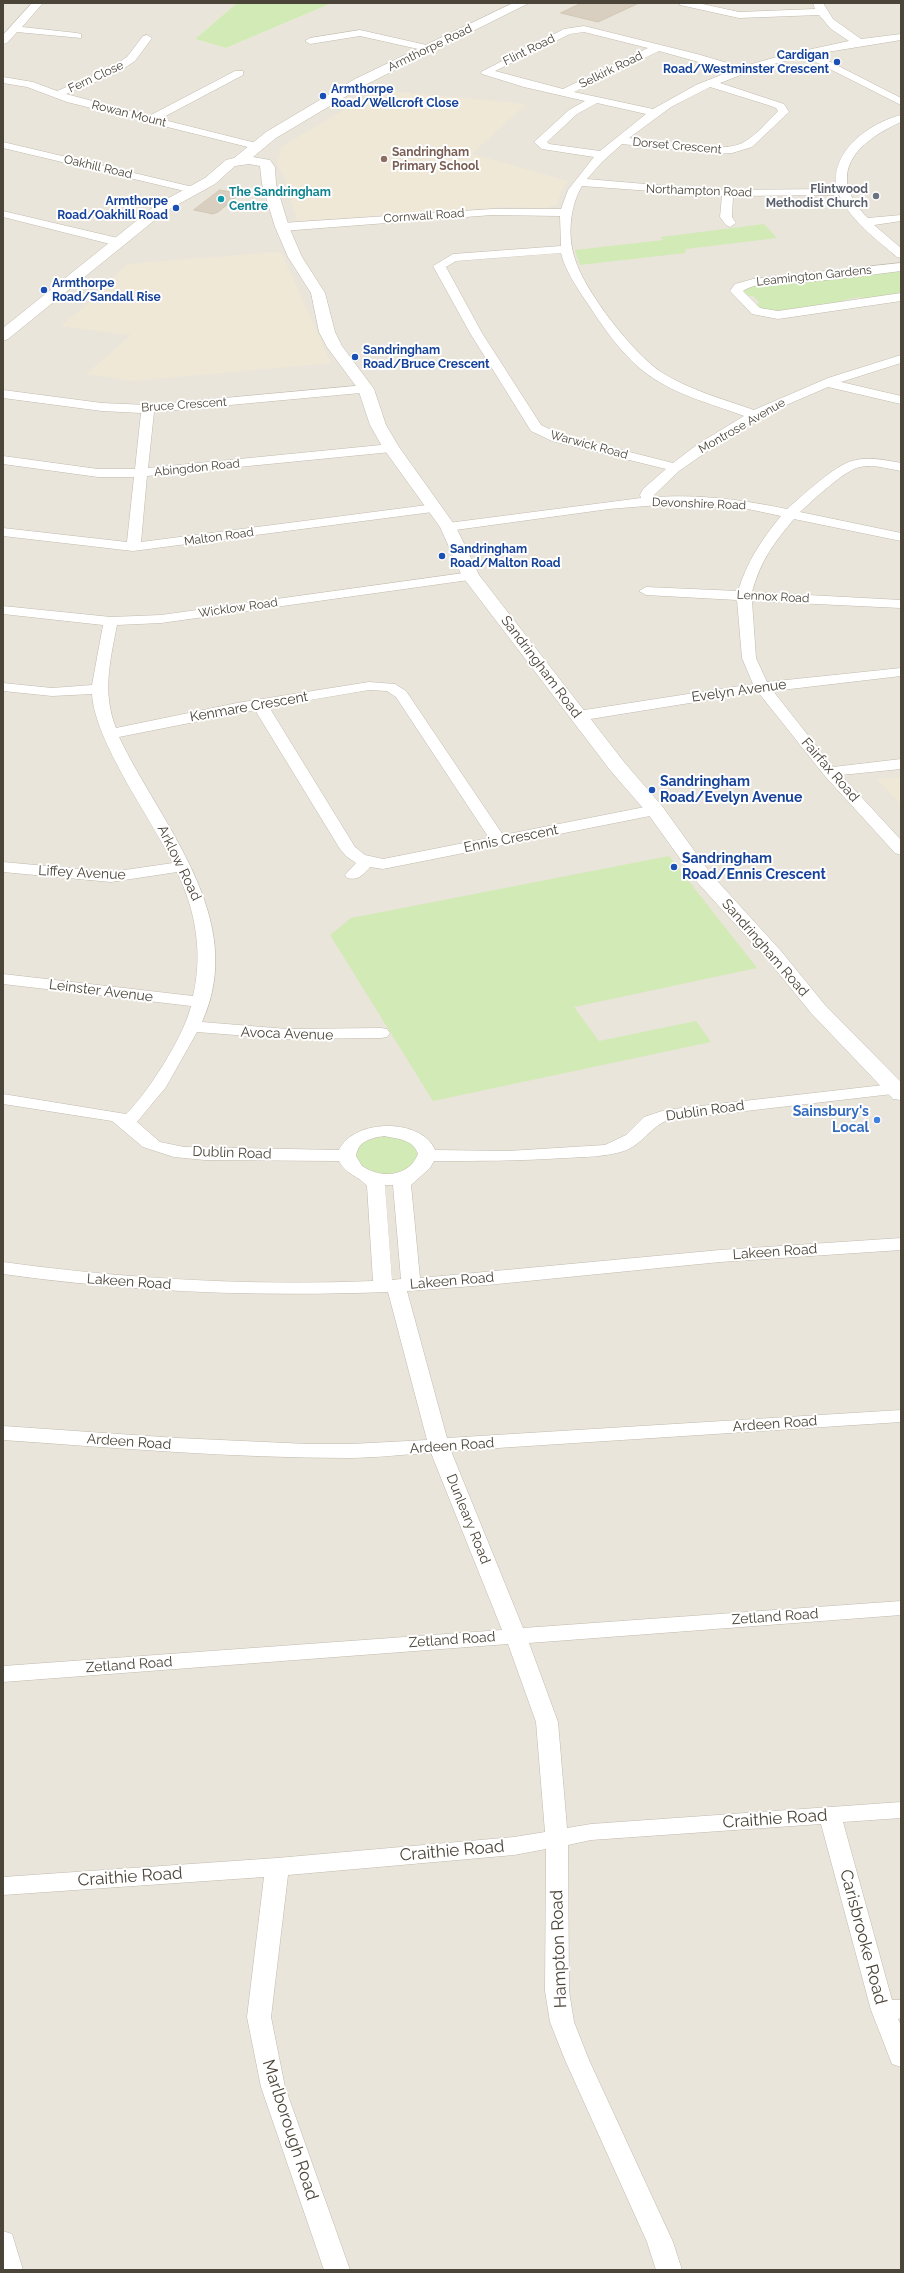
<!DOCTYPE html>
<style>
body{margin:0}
#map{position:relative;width:904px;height:2273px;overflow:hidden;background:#f6f3ec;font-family:Raleway,sans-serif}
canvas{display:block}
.frame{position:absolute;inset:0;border:4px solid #4b4439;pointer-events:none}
</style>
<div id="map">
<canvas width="904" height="2273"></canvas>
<div class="frame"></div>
</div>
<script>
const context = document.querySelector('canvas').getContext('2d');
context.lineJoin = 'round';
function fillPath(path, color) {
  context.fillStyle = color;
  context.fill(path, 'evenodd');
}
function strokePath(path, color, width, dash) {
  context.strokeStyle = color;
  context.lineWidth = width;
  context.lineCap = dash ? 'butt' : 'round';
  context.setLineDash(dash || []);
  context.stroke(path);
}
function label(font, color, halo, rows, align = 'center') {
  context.font = font + ' Raleway,sans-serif';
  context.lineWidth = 4;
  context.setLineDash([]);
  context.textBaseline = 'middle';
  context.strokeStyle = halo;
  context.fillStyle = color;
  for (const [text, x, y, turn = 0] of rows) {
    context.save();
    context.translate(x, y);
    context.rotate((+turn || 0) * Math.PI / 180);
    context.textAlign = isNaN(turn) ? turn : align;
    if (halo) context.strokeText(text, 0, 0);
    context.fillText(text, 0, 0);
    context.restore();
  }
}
fillPath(new Path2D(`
 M3 3H237L195 39 226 48 332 3H901V2270H3Z`), '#eae5da');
fillPath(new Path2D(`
 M377 90 526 104 472 154 568 181 561 192 557 205 545 208 505 207 297 221 286 182 277 164 281 147Z
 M276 252 282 254 331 363 133 381 86 374 131 335 61 326 87 304 127 264Z
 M901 777V805L877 779Z`), '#efe8d6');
fillPath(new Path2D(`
 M237 3H332L226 48 195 39Z
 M764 224 777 238 686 249 685 253 580 265 575 250 663 240 661 237Z
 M901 268V295L863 300 860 297 844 300V302L781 313 757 309 754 304 760 303 753 296H745L741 290 752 285Z
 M669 856 757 968 574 1007 599 1041 696 1021 711 1042 433 1101 330 935 351 918Z
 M391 1136C403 1140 414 1141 419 1154 417 1157 416 1163 413 1165 410 1169 404 1170 399 1172 359 1184 332 1139 391 1136Z`), '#d2eab5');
const building = new Path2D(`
 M582 3H639L598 22 561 13Z
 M220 190 240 194 218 212 213 214 194 210Z`);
fillPath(building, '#d8cfc1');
strokePath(building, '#d3c7b4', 1);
const minor = new Path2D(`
 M32 3H43L22 27 77 33 81 34V38L17 32 7 43 3 44V35Z
 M679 3H698L739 12 815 9 813 3H823L833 19 861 39 901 34V40L815 54 901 98V105L804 56 759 68 720 83 784 104 789 112 752 147 732 153 717 154 622 144 602 162 587 179 715 190 837 189C829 152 869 123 901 115V122C856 142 824 175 868 218L901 215V221L874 225 901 248V258L897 257C876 239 851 221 839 195L733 196 732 217 736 223 730 227 726 225 720 217 722 196 582 186C570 206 567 236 575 259 585 292 633 353 661 372 689 390 723 399 754 410L828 378 901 355V363L841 382 901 396V404L828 387 770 412 738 430 679 471 654 495 655 497C699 494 744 500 787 509 801 497 835 465 852 461 868 456 885 460 901 463V471C888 469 874 464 860 467 846 469 812 501 800 512L901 533V541L794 519C773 544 761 560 752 592L901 600V608L752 601 756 658 767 682 901 668V676L773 691 833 767 901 759V769L841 775 901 840V855L895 853 824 775 758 692 578 721 573 719 570 716 573 713 578 711 753 684 742 658 737 600 646 595 639 591 646 587 738 591C747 562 761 540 781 516L748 509 671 504 609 509 448 531 441 527 448 523 641 498 640 495 643 489 666 469 552 441 531 431 470 333 433 266 453 254 561 246 560 216 492 215 282 231 276 227 282 223 492 209H561L568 190 594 157 542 149 534 142 569 110 585 101 524 87 482 74 481 72 564 29 584 26 697 54 741 67 784 55 849 41 831 29 819 15 739 18 680 5ZM584 32 648 48 563 89 495 71 570 34ZM659 51 731 71 696 85 653 109 574 92ZM710 87 768 105 776 108 778 111C768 121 757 135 744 142 724 155 654 142 629 138L671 107ZM597 103 646 114 600 151 549 144 547 142 577 114ZM561 253C565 271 578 289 588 304 603 327 620 352 642 370 671 394 710 403 744 416L698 444 673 463 562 435 541 425 482 333 446 267 456 261Z
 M360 30 431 46 432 48 427 51 360 36 310 44 305 41 310 38Z
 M147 35 152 38 135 61 115 74 66 94 149 116 235 71H243V75L160 119 260 144 262 146 260 148 256 149 67 102 27 87 3 83V77L33 82 57 91 107 70 127 57 143 36Z
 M3 142 193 187 199 190 193 193 3 148Z
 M3 211 122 239 124 242 118 246 3 217Z
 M901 263V271C869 275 838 279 806 282 786 284 760 280 743 291L760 308 778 311 901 293V301L778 319 752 314 730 291 735 284 753 279Z
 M366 385 372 389 371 392 154 412 148 468 391 444 398 448 391 452 147 476 141 542 435 504 440 505 442 508 440 511 133 551 3 536V528L127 542 134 477H98L3 464V456L98 469H135L141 413 102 411 3 398V390L102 403 148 405Z
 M471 572 476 573 478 576 476 579 161 623 117 625C110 661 102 693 116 728L237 703 369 682 395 684 406 691 503 835 655 805 661 807 663 810 661 813 655 815 383 869 370 867C363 875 358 881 347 878L345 875 356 863 346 856 340 849 255 710 119 737C161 825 249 919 202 1022L287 1029 381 1028 387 1029 390 1033 387 1037 381 1038 287 1039 197 1032 166 1087 137 1122 160 1142 184 1147 339 1150C354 1118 422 1118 435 1150L508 1151 605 1145 626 1135 644 1117 665 1110 901 1083V1093L668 1120C650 1127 642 1145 624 1151 605 1157 584 1157 564 1158 520 1161 477 1161 434 1161L430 1168 411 1185 420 1278 720 1250 901 1238V1250L720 1262 487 1285 407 1291 447 1438 901 1410V1422L451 1451 523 1628 901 1601V1615L529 1643 558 1722 567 1828 591 1824 901 1802V1818L843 1822 892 2000H901V2018L898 2019 901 2025V2067L892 2064 871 2010 821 1824 591 1840 568 1845 569 1991 574 2022 589 2060 673 2242 682 2270H656L647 2242 565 2060 550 2022 545 1991 546 1849 514 1855 288 1875 271 2017 285 2087 350 2270H324L261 2087 247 2017 264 1877 3 1895V1877L277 1858 514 1837 545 1832 536 1722 508 1644 3 1682V1666L502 1630 431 1453C404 1454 376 1458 349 1458 234 1458 118 1448 3 1440V1426L177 1438 308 1444H351L427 1440 388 1292C259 1297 131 1292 3 1274V1262C126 1279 249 1286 373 1281L367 1186C358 1175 347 1176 339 1161L205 1160 174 1157 143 1147 112 1121 3 1104V1094L126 1114C148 1093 184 1036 191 1006L3 984V974L193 996C203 954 196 911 177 872L111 882 3 872V862L111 872 173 863C150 817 95 742 92 694L52 696 3 691V683L52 688 92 685 103 625 3 614V606L111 617 161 615ZM369 690 387 691 396 697 489 838 383 859 365 855 355 847 269 707ZM384 1136C398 1139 413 1139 418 1154 409 1177 381 1179 362 1166L356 1156C358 1141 371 1138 384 1136ZM385 1185H393L401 1279 392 1280Z
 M3 2231 12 2234 23 2270H3Z`);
const tertiary = new Path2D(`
 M513 3H529L365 85 276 138 253 157 270 160 275 167 276 184 289 227 302 257 325 293 335 332 342 346 374 389 386 425 399 447 456 527 479 575 624 762 662 806 711 874 781 951 825 1005 901 1082V1100L893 1099 811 1013 767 959 697 882 648 814 610 770 462 576 440 527 383 448 370 425 358 389 327 347 319 332 311 293 288 257 275 227 262 184 260 166 249 164 235 166 215 184 166 211 8 339 3 341V328L156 205 205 178 226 160 234 158 266 132 355 79Z`);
strokePath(minor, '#c2bbae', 1);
strokePath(tertiary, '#c2bbae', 1);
fillPath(minor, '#fff');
fillPath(tertiary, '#fff');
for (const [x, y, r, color] of [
 [837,62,4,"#1a4fb4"],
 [323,96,4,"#1a4fb4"],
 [384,159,4,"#8d6e63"],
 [876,196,4,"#6b7280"],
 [221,199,4,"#0f9aa8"],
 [176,208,4,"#1a4fb4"],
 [44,290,4,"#1a4fb4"],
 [355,357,4,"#1a4fb4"],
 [442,556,4,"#1a4fb4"],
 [652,790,4,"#1a4fb4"],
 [674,867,4,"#1a4fb4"],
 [877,1120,4,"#3f7fe0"]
]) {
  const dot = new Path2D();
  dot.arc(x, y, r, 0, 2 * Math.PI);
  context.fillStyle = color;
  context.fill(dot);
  strokePath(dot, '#fff', 1.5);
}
label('12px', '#4b4439', '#fff', [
 ["Armthorpe Road",430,48,-26],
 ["Flint Road",529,50,-26],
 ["Selkirk Road",611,70,-26],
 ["Fern Close",96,77,-25],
 ["Rowan Mount",129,114,14],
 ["Dorset Crescent",677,146,5],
 ["Oakhill Road",98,167,13],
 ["Northampton Road",699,191,2],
 ["Cornwall Road",424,216,-4],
 ["Leamington Gardens",814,276,-6],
 ["Bruce Crescent",184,405,-4],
 ["Montrose Avenue",742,426,-30],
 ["Warwick Road",589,445,15],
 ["Abingdon Road",197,468,-6],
 ["Devonshire Road",699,504,2],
 ["Malton Road",219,537,-8],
 ["Lennox Road",773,597,3],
 ["Wicklow Road",238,608,-8]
]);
label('bold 12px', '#164399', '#fff', [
 ["Cardigan",829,55,"right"],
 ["Road/Westminster Crescent",829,69,"right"],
 ["Armthorpe",331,89],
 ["Road/Wellcroft Close",331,103],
 ["Armthorpe",168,201,"right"],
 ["Road/Oakhill Road",168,215,"right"],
 ["Armthorpe",52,283],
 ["Road/Sandall Rise",52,297],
 ["Sandringham",363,350],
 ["Road/Bruce Crescent",363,364],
 ["Sandringham",450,549],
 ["Road/Malton Road",450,563]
], 'left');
label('bold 12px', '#785e54', '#fff', [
 ["Sandringham",392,152],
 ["Primary School",392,166]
], 'left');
label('bold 12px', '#5b616d', '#fff', [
 ["Flintwood",868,189],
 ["Methodist Church",868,203]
], 'right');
label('bold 12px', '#0d838f', '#fff', [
 ["The Sandringham",229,192],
 ["Centre",229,206]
], 'left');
label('14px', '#4b4439', '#fff', [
 ["Sandringham Road",541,667,53],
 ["Evelyn Avenue",739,691,-8],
 ["Kenmare Crescent",249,707,-10],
 ["Fairfax Road",830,770,49],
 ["Ennis Crescent",511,839,-11],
 ["Arklow Road",179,863,64],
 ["Liffey Avenue",82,873,3],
 ["Sandringham Road",765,948,49],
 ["Leinster Avenue",101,991,7],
 ["Avoca Avenue",287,1034,2],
 ["Dublin Road",705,1111,-8],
 ["Dublin Road",232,1153,2],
 ["Lakeen Road",775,1252,-4],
 ["Lakeen Road",452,1281,-5],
 ["Lakeen Road",129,1282,4],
 ["Ardeen Road",775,1424,-4],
 ["Ardeen Road",129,1442,4],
 ["Ardeen Road",452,1446,-4],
 ["Dunleary Road",468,1519,68],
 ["Zetland Road",775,1617,-4],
 ["Zetland Road",452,1640,-4],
 ["Zetland Road",129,1665,-4]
]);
label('bold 14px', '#164399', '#fff', [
 ["Sandringham",660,782],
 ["Road/Evelyn Avenue",660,798],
 ["Sandringham",682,859],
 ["Road/Ennis Crescent",682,875]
], 'left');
label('bold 14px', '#366cbe', '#fff', [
 ["Sainsbury's",869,1112],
 ["Local",869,1128]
], 'right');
label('17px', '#4b4439', '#fff', [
 ["Craithie Road",775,1819,-4],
 ["Craithie Road",452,1851,-5],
 ["Craithie Road",130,1877,-4],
 ["Carisbrooke Road",863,1937,75],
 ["Hampton Road",559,1949,-92],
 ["Marlborough Road",290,2130,72]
]);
</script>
